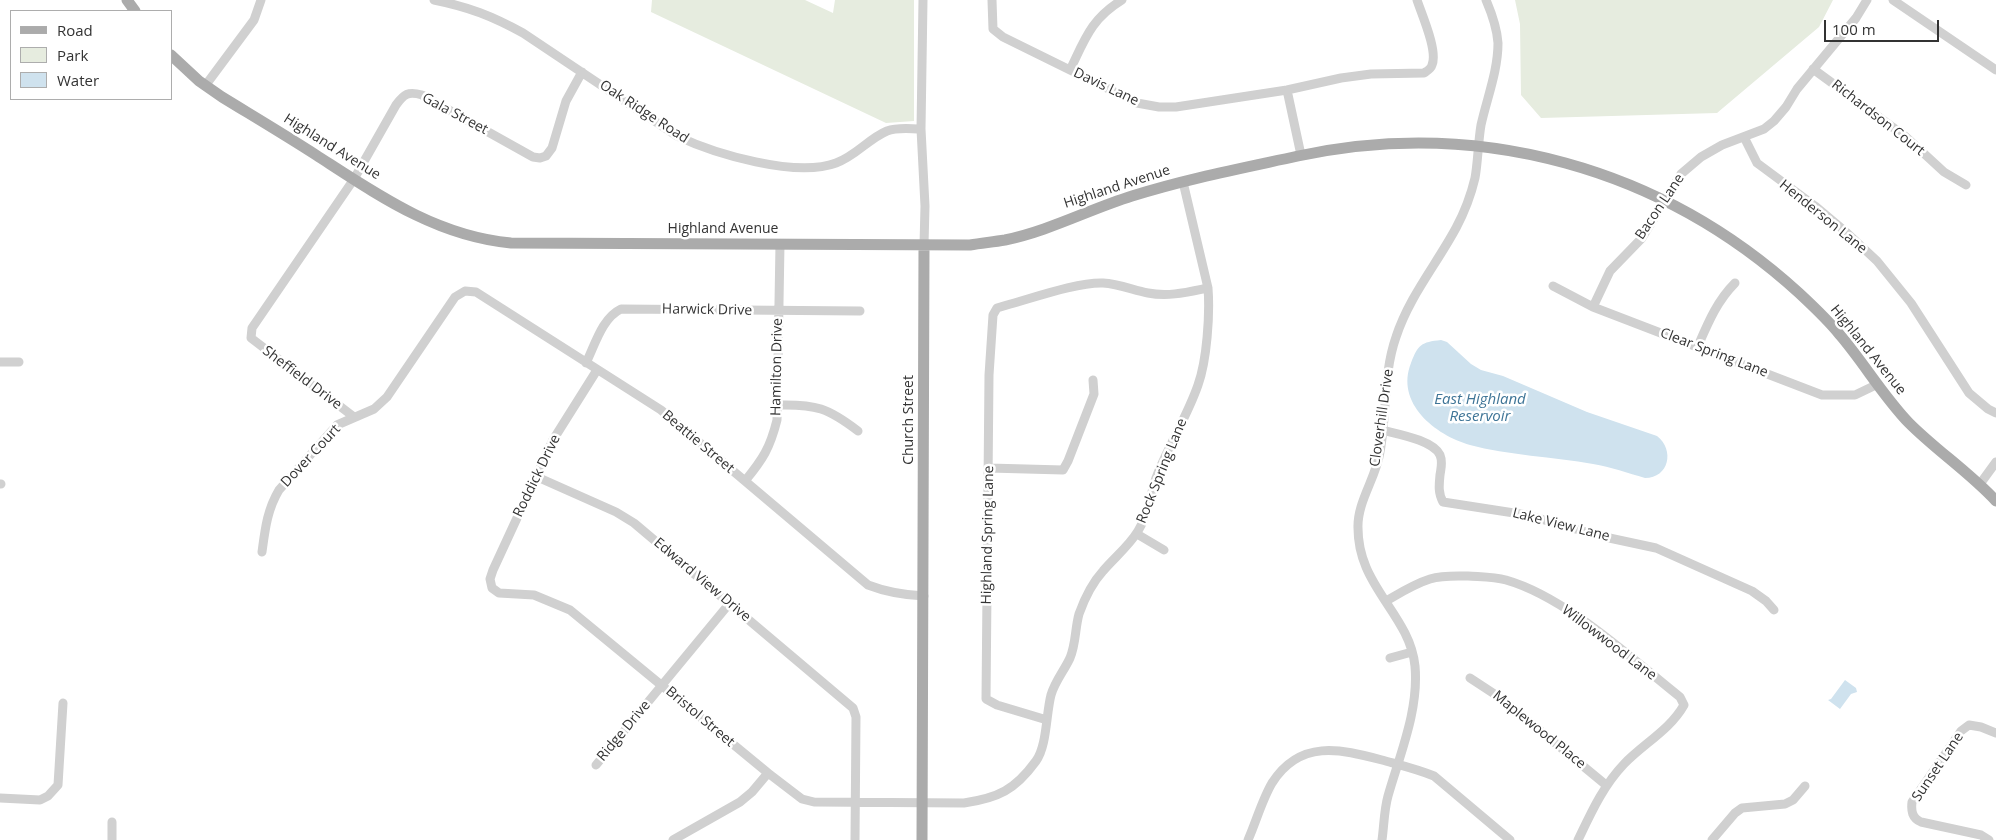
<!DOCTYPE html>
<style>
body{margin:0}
#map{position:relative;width:1996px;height:840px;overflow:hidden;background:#fff;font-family:"Open Sans",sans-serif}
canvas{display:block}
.legend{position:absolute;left:10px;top:10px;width:162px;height:90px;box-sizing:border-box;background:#fff;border:1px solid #adadad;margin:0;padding:6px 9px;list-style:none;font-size:15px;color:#333}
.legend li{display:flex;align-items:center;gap:10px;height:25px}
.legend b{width:25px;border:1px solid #adadad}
.scale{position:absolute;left:1824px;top:20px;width:115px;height:22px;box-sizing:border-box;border:2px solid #333;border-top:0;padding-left:6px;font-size:15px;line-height:18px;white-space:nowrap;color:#333;-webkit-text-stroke:4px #fff;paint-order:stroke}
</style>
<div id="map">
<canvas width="1996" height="840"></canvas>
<ul class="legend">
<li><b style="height:6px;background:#ababab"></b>Road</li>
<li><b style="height:14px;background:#e6ecdf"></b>Park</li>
<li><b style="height:14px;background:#cfe2ee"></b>Water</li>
</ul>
<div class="scale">100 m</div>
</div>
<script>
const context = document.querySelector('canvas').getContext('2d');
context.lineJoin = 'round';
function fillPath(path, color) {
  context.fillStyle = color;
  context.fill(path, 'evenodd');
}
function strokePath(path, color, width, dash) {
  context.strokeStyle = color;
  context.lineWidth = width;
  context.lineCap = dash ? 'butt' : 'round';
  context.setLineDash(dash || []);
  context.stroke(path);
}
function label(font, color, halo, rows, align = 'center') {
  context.font = font + ' "Open Sans",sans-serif';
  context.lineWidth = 5;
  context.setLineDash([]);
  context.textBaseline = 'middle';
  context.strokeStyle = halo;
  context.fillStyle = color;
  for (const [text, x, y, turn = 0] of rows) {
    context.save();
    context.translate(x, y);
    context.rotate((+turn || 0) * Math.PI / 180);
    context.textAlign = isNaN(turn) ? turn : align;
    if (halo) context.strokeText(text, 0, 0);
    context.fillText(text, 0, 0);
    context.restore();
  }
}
fillPath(new Path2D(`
 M652 0H805L833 13 835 0H914V121L886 123 651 12Z
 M1515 0H1833L1819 27 1717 113 1541 118 1521 95 1520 24Z`), '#e6ecdf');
fillPath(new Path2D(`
 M1441 340 1447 342 1471 364 1481 370 1503 376 1587 412 1657 436C1675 450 1669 478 1645 478 1628 473 1611 467 1593 464 1554 457 1507 455 1470 445 1435 435 1395 403 1411 363 1418 345 1421 342 1441 340Z
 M1845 680 1856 688 1857 692 1851 694 1840 709 1828 700 1831 699Z`), '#cfe2ee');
strokePath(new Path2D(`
 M434 0C469 7 492 16 523 33L677 136C715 154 796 178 836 163 856 156 868 139 887 131 898 127 910 129 921 129
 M923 0 921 129 925 206 924 245
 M992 0 993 29 1003 37 1137 103 1159 107H1176L1287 90 1341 78 1371 74 1424 73C1427 71 1431 69 1432 65 1438 51 1422 15 1417 0
 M1893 0 1996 70
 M1813 69 1906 137 1944 172 1966 185
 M1070 70C1085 39 1091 19 1122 0
 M205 86 254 20 261 0
 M1287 90 1301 155
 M1744 137 1757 163 1815 206 1847 233 1877 261 1911 303 1969 393 1988 409 1996 413
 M1553 286 1593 307 1822 395H1855L1878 384
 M1593 307 1610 271 1642 238 1681 174 1701 157 1722 145 1764 129 1774 121 1786 107 1797 89 1856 18 1867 0
 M1698 346C1708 323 1717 301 1735 283
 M0 362H19
 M586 363C595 345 602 318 621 309L860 311
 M597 370 553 440 493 570 490 579 492 588 499 593 534 595 570 610 768 773 802 799 814 802 964 803C998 798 1015 790 1036 761 1047 746 1046 714 1051 695 1055 681 1064 671 1070 658 1076 644 1075 628 1079 614 1084 600 1093 582 1103 571 1114 558 1129 546 1138 531 1148 515 1150 496 1156 478 1168 446 1187 417 1198 385 1207 360 1210 314 1208 288L1183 182
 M778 405C816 404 828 408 858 431
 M354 417 251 338 252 328 354 179 396 105C404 94 408 91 422 95L533 157 540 158 546 156 552 148 566 101 582 72
 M1382 430C1397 434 1433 440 1440 455 1443 462 1441 468 1440 475 1439 485 1438 493 1443 502L1527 515 1600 536 1656 548 1752 591 1766 601 1774 610
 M989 468 1063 470 1068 461 1094 394 1093 380
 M535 476 616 512 634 523 853 708 856 717 855 840
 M745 481C763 459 770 448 777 420L780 244
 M0 484H1
 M1980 484 1996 462
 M1137 534 1164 550
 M262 552C265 530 267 510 279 490L337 425 374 409 387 397 455 297 465 291 476 292 661 410 868 585C886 592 904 595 924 596
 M1386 601C1400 593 1414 584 1430 579 1443 575 1456 576 1468 576 1481 577 1494 577 1506 580 1566 597 1632 659 1680 697L1684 705C1670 730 1643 744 1624 764 1603 786 1591 813 1578 840
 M1390 658 1412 652
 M1470 678 1502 699 1606 785
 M1047 720 997 705 986 699 989 375 993 315 997 308 1007 305C1033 298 1078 282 1103 283 1119 284 1133 290 1148 293 1169 297 1188 292 1208 288
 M596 765 729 604
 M0 798 40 800 48 796 58 785 63 703
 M112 822V840
 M673 840 740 802 752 792 768 773
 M1248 840C1256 822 1262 800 1272 783 1300 739 1340 749 1382 760 1400 765 1417 769 1434 776L1510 840
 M1382 840C1384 826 1384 810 1388 796 1400 754 1419 710 1415 666 1411 627 1380 601 1366 567 1361 555 1358 541 1358 528 1357 502 1376 478 1380 452 1387 414 1383 374 1396 337 1409 297 1436 265 1456 228 1464 213 1471 195 1475 178 1478 161 1478 143 1481 125 1487 98 1498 71 1498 43 1497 27 1492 14 1486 0
 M1712 840 1735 813 1742 808 1785 804 1793 800 1805 786
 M1989 840 1981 835 1921 822C1912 818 1911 811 1912 802L1961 731 1969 725 1981 727 1996 733`), '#d0d0d0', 9);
strokePath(new Path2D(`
 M127 0 135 11
 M171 55 199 81 222 97C253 116 285 135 316 155 378 195 436 236 511 243L970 245C982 243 993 242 1005 240 1049 231 1090 209 1132 196 1186 179 1243 168 1298 156 1480 117 1662 168 1799 293 1813 306 1828 320 1840 335 1864 363 1883 396 1909 423 1937 451 1969 472 1996 501
 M922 840 924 245`), '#ababab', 11);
label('14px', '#333', '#fff', [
 ["Davis Lane",1106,87,25],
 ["Oak Ridge Road",644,112,33],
 ["Gala Street",455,114,28],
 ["Richardson Court",1878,118,38],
 ["Highland Avenue",332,147,32],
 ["Highland Avenue",1117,187,-18],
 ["Bacon Lane",1660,207,-56],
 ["Henderson Lane",1823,217,39],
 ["Highland Avenue",723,229],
 ["Harwick Drive",707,310,1],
 ["Highland Avenue",1868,350,51],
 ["Clear Spring Lane",1714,353,21],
 ["Hamilton Drive",777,367,-89],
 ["Sheffield Drive",302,378,37],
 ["Cloverhill Drive",1382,418,-82],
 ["Church Street",909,420,-90],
 ["Beattie Street",698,442,40],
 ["Dover Court",311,456,-47],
 ["Rock Spring Lane",1162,471,-68],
 ["Roddick Drive",537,476,-64],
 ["Lake View Lane",1561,525,14],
 ["Highland Spring Lane",988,535,-89],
 ["Edward View Drive",702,580,40],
 ["Willowwood Lane",1609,643,37],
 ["Bristol Street",700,717,40],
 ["Maplewood Place",1539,730,39],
 ["Ridge Drive",624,731,-50],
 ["Sunset Lane",1938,767,-56]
]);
label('italic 15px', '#3f7597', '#fff', [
 ["East Highland",1480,400],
 ["Reservoir",1480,417]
]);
</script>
